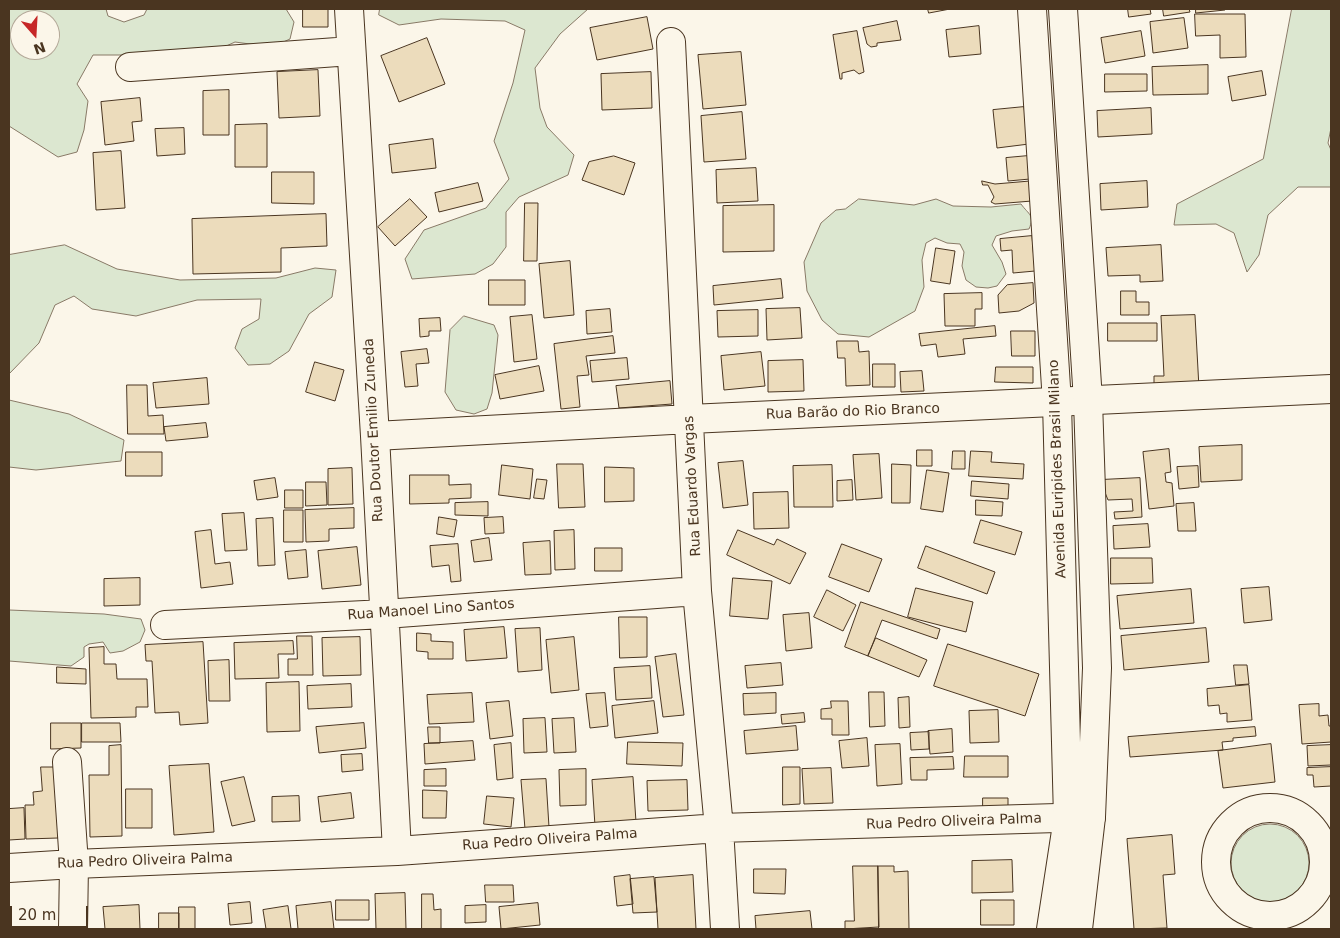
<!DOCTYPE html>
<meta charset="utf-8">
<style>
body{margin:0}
#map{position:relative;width:1340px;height:938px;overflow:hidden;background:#fbf6e9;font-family:"DejaVu Sans",sans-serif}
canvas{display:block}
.frame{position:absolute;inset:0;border:10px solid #4a3520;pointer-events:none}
.north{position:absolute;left:10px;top:10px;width:50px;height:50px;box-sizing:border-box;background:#fbf6e9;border:1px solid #b4a999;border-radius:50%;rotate:161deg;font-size:14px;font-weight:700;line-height:20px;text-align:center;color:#4a3520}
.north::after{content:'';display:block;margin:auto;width:18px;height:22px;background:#c62828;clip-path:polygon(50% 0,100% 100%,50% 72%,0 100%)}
.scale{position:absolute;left:10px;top:906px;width:78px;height:22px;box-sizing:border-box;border:2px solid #4a3520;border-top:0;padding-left:6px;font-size:15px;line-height:18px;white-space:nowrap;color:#4a3520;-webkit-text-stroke:4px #fbf6e9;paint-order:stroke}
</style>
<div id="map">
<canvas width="1340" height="938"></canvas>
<div class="frame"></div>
<div class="north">N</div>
<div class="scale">20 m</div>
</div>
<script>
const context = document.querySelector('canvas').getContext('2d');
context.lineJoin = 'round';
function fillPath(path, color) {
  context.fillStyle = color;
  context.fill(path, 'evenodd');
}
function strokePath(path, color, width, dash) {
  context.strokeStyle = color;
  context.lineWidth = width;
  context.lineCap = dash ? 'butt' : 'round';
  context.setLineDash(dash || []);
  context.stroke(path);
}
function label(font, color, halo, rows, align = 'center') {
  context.font = font + ' "DejaVu Sans",sans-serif';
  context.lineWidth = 4;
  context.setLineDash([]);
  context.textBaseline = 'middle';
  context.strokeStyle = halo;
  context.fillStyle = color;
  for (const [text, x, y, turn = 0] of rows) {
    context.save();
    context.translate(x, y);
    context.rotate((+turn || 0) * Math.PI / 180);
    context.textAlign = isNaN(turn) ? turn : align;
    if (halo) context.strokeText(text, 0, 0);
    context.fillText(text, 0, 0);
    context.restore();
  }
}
const green = new Path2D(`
 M9 9H106L108 16 124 22 144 15 147 9H286L294 22 290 39 272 47 235 42 202 57 161 55H93L77 84 88 101 84 130 77 152 58 157 9 126ZM20 20H50V50H20Z
 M380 9H588L560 34 535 68 540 108 547 127 574 155 568 175 519 197 506 212V247L493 264 475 274 412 279 405 259 424 230 486 208 509 179 494 141 513 83 525 30 505 21 441 19 399 25 379 15Z
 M1292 9H1331V128L1328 143 1331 150V187H1298L1268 215 1259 255 1247 272 1234 233 1216 224 1174 225 1177 204 1263 159Z
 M859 199 914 205 936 199 953 206 991 207 1021 204C1029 215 1035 215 1029 229L1012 231 996 236 992 245 1002 262 1006 274 997 286 988 288 976 287 966 280 962 266 964 252 960 244 947 243 935 238 926 243 922 260 924 287 915 311 869 337 838 334 822 320 807 291 804 262 821 223 836 210 845 209Z
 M65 245 117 269 180 280 276 278 315 268 336 270 332 297 309 314 289 351 270 364 248 365 235 348 242 329 259 319 261 299 197 300 136 316 92 309 74 296 55 305 39 343 9 374V255Z
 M464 316 494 325 498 335 492 393 487 409 474 414 456 410 445 392 450 330Z
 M9 400 69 414 124 440 121 461 36 470 9 467Z
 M9 610 104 614 141 619 145 630 140 642 123 651 110 653 103 642 89 644 84 647V657L71 666 9 661Z
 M1231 863a39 39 0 1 1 78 0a39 39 0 1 1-78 0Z`);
fillPath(green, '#dce7d0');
strokePath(green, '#887966', 1);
const building = new Path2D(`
 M303 9H328V27H303Z
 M928 9H950L929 13Z
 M1128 9H1150L1151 14 1129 17Z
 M1163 9H1189L1190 12 1164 16Z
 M1196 9H1225V10L1196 13Z
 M1195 14H1245L1246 57 1220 58V35L1196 36Z
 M647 17 653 49 597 60 590 28Z
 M1184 18 1188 48 1153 53 1150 22Z
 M897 21 901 40 877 43V46L871 47 867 44 863 28Z
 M979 26 981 54 949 57 946 30Z
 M857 31 864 72 859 74 854 70 842 73V79H840L833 35Z
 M1141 31 1145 56 1105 63 1101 38Z
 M427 38 445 84 399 102 381 56Z
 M741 52 746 105 703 109 698 55Z
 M1208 65V94L1153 95 1152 67Z
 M318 70 320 116 279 118 277 72Z
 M1262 71 1266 95 1232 101 1228 77Z
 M651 72 652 108 602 110 601 74Z
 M1105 74H1147V91L1105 92Z
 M229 90V135H203V91Z
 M140 98 142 121 132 122 134 141 105 145 101 102Z
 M1024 107 1029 144 997 148 993 110Z
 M1151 108 1152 134 1098 137 1097 111Z
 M742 112 746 159 704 162 701 116Z
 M267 124V167H235V125Z
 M184 128 185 154 157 156 155 129Z
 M433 139 436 168 392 173 389 145Z
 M121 151 125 208 96 210 93 153Z
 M614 156 635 163 624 195 582 180 589 162Z
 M1028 156 1030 179 1008 181 1006 158Z
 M756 168 758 201 717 203 716 170Z
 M272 172H314V204L272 203Z
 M982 181 995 184 1030 181 1032 201 995 204 991 202 994 197 988 185H983Z
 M1147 181 1148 207 1101 210 1100 184Z
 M478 183 483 201 439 212 435 193Z
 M410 199 427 217 395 246 378 227Z
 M525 203H538L537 261H524Z
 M774 205V251L723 252V206Z
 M326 214 327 246 281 248V272L193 274 192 219Z
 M1032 236 1035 271 1013 273 1012 250 1001 251 1000 239Z
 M1161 245 1163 281 1140 282V275L1108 276 1106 248Z
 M936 248 955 251 950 284 931 281Z
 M570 261 574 315 544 318 539 264Z
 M781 279 783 298 714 305 713 286Z
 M489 280H525V305H489Z
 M1033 283 1034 303 1019 311 999 313 998 295 1007 285Z
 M1121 291H1136V302H1149V315H1121Z
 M982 293V309H975V326H945L944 294Z
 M800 308 802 338 767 340 766 309Z
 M610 309 612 332 587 334 586 311Z
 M758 310V336L718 337 717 311Z
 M532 315 537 359 514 362 510 317Z
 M1195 315 1199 388 1154 390V376H1164L1161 316Z
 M440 318 441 331H429V336L420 337 419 319Z
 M1108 323H1157V341H1108Z
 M995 326 996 336 963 339 965 354 938 357 936 344 921 346 919 334Z
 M1011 331H1035V356H1012Z
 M613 336 615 353 586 356 589 375 577 376 580 407 561 409 554 344Z
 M837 341H858L859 352 869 351 870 385 846 386 845 358H838Z
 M427 349 429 363 416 364 418 386 405 387 401 352Z
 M761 352 765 386 724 390 721 356Z
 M627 358 629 379 592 382 590 361Z
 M803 360 804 391 768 392V361Z
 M315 362 344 370 335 401 306 392Z
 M873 364H895V387H873Z
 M539 366 544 391 500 399 495 375Z
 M996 367H1033V383L995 382Z
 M922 371 924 391 901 392 900 372Z
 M207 378 209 404 156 408 153 383Z
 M670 381 672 404 619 408 616 386Z
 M127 385H147L148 416 163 415 164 434H128Z
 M206 423 208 437 166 441 164 427Z
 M1242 445V480L1201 482 1199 447Z
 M1169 449 1171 472 1165 473 1166 482 1172 483 1174 506 1149 509 1143 452Z
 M917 450H932V466H917Z
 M953 451H965V469H952Z
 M971 451 992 452 991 462 1024 464 1023 479 969 476Z
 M126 452H162V476H126Z
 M879 454 882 498 856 500 853 455Z
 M743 461 748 505 723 508 718 463Z
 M557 464H583L585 507 559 508Z
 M892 464 911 465 910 503H892Z
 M502 465 533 469 530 499 499 495Z
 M832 465 833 507H794L793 466Z
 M1198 466 1199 487 1179 489 1177 467Z
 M605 467 634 468V501L605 502Z
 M352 468 353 504 328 505V469Z
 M927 470 949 473 943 512 921 509Z
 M410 475H449V485L471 484V498L449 499V503L410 504Z
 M275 478 278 497 257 500 254 481Z
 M1140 478 1142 517 1115 519 1114 512 1133 511 1132 499 1108 500 1100 480Z
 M537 479 547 480 544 499 534 498Z
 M852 480 853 500 837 501V481Z
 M972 481 1009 484 1008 499 971 496Z
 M306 482H326L327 505 306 506Z
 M285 490H303V508H285Z
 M788 492 789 528 754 529 753 493Z
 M976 500 1003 502 1002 516 976 515Z
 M488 502V516L455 515V503Z
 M1194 503 1196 531H1178L1176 504Z
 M354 508V528L329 529V541L306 542 305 510Z
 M284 510H303V542H284Z
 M244 513 247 550 225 551 222 514Z
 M439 517 457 520 454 537 437 534Z
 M503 517 504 533 485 534 484 518Z
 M273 518 275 565 258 566 256 519Z
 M981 520 1022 532 1015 555 974 543Z
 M1148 524 1150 547 1114 549 1113 526Z
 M211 530 215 564 230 562 233 584 201 588 195 532Z
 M574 530 575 569 555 570 554 531Z
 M738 530 774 545 777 539 806 553 790 584 727 555Z
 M489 538 492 560 474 562 471 541Z
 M550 541 551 574 525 575 523 543Z
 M458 544 461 581 451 582 449 565 432 567 430 546Z
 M842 544 882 559 869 592 829 577Z
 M926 546 995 572 987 594 918 568Z
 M357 547 361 585 322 589 318 551Z
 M595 548H622V571H595Z
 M306 550 308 577 288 579 285 552Z
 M1111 558H1152L1153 583 1111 584Z
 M140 578V605L104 606V579Z
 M733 578 772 581 768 619 730 616Z
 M1269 587 1272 620 1244 623 1241 589Z
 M916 588 973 602 966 632 908 617Z
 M1191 589 1194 623 1120 629 1117 596Z
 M827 590 856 605 843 631 814 617Z
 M861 602 940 629 937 639 882 620 868 656 845 647Z
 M809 613 812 648 786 651 783 615Z
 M619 617H647V657L620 658Z
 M504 627 507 658 466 661 464 630Z
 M540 628 542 670 518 672 515 629Z
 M1206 628 1209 662 1124 670 1121 636Z
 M417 633 431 634V641L453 642V659H428V652L417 651Z
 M297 636H312L313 675H288V659H297Z
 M360 637 361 675 323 676 322 638Z
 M574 637 579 690 551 693 546 640Z
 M876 638 927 660 919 677 868 656Z
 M293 641 294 654H278L279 678 235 679 234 643Z
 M203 642 208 723 180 725 179 712 155 713 152 661H146L145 645Z
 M948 644 1039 674 1025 716 934 686Z
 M104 647V664H116L117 679H147L148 707H136V717L91 718 89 648Z
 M676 654 684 715 663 717 655 657Z
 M229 660 230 701H209L208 661Z
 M781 663 783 685 747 688 745 666Z
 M1234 665H1247L1249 684 1236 685Z
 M650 666 652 698 616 700 614 668Z
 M57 667 86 669V684L57 683Z
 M299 682 300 731 267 732 266 683Z
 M351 684 352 707 308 709 307 686Z
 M1249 685 1252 720 1227 722V713L1220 714 1219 705 1208 706 1207 689Z
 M869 692H884L885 726 870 727Z
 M472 693 474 722 429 724 427 695Z
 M605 693 608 726 590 728 586 694Z
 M776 693V713L744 715 743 694Z
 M909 697 910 727 899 728 898 698Z
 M509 701 513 736 490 739 486 703Z
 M654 701 658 733 615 738 612 706Z
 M831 701H848L849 735H832V719H821V709L831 708Z
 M1319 704V716L1328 715 1329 726H1331V742L1302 744 1299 705Z
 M998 710 999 742 970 743 969 711Z
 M804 713 805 722 782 724 781 715Z
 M545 718 547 752 524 753 523 719Z
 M574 718 576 752 554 753 552 719Z
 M51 723H81V748L51 749Z
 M82 723H120L121 742H82Z
 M364 723 366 748 319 753 316 727Z
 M796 726 798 750 746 754 744 731Z
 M428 727H440V743H429Z
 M1255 727 1256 736 1233 738V741L1222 742 1223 750 1130 757 1128 737Z
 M952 729 953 752 930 754 928 731Z
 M929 732V749L911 750 910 733Z
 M867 738 869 766 842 768 839 741Z
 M473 741 475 760 425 764 424 744Z
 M628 742 683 743 682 766 627 764Z
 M511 743 513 778 497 780 494 745Z
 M900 744 902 784 877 786 875 745Z
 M1271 744 1275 782 1223 788 1218 751Z
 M121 745 122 836 90 837 89 775H109V746Z
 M1331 745V765L1308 766 1307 746Z
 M362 754 363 770 342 772 341 755Z
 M965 756H1008V777H964Z
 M953 757 954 769 927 770V780H911L910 758Z
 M209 764 214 832 174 835 169 766Z
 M41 767H56L58 838 26 839 25 805H34L33 792 42 791Z
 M783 767H800V804L783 805Z
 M1331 767V786L1314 787 1313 775H1307V768Z
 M831 768 833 803 804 804 802 769Z
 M446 769V786H424V770Z
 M586 769V805L560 806 559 770Z
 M244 777 255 821 232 826 221 782Z
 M633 777 636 822 595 826 592 780Z
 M546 779 549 827 525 829 521 780Z
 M687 780 688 810 648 811 647 781Z
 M126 789H152V828H126Z
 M423 790 447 791 446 818H423Z
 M351 793 354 818 321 822 318 797Z
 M299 796 300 821 272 822V797Z
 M487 796 514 798 511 827 484 824Z
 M983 798H1008V816L983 815Z
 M24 808 25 839 9 840V809Z
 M1172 835 1175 874 1163 875 1167 928 1134 929 1127 839Z
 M1012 860 1013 892 972 893V861Z
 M853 866H878L879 927 845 929V921H854Z
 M878 866H894V872L908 871 909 929H879Z
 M754 869H786L785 894 754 893Z
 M630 875 633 904 617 906 614 877Z
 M693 875 696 929H658L655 878Z
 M654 877 657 912 633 913 630 879Z
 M485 885H513L514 902H486Z
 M405 893 406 929H376L375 894Z
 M422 894H433L434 910 441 909V929H460H422Z
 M336 900H369V920H336Z
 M981 900H1014V925H981Z
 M250 902 252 923 230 925 228 904Z
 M331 902 334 929H298L296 906Z
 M538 903 540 925 501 929 499 907Z
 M139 905 140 929H105L103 907Z
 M486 905V922L465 923V906Z
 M288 906 291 929H266L263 910Z
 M179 907H195V929H179Z
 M810 911 812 929H756L755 916Z
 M159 913H179V929H159Z`);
fillPath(building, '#ecdcbc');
strokePath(building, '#4a3520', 1);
const minor = new Path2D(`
 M349 9 375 436 397 851
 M671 42 697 591 719 828 725 929
 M130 67 351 51
 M375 436 690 419 1331 389
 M165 625 385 614 697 591
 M67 762 74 864 73 929
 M1216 862a54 54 0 1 1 108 0a54 54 0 1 1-108 0Z
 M9 868 74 864 397 851 719 828 1091 817`);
const major = new Path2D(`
 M1032 9 1057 403 1068 818 1051 929
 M1063 9 1088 401 1097 668 1091 817 1078 929`);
strokePath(minor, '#4a3520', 30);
strokePath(major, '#4a3520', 30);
strokePath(minor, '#fbf6e9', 28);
strokePath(major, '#fbf6e9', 28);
label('14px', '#4a3520', '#fbf6e9', [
 ["Rua Barão do Rio Branco",853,412,-2],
 ["Rua Doutor Emilio Zuneda",374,430,-93],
 ["Avenida Euripides Brasil Milano",1058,469,-92],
 ["Rua Eduardo Vargas",693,486,-93],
 ["Rua Manoel Lino Santos",431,610,-4],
 ["Rua Pedro Oliveira Palma",954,822,-2],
 ["Rua Pedro Oliveira Palma",550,840,-4],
 ["Rua Pedro Oliveira Palma",145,861,-2]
]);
</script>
